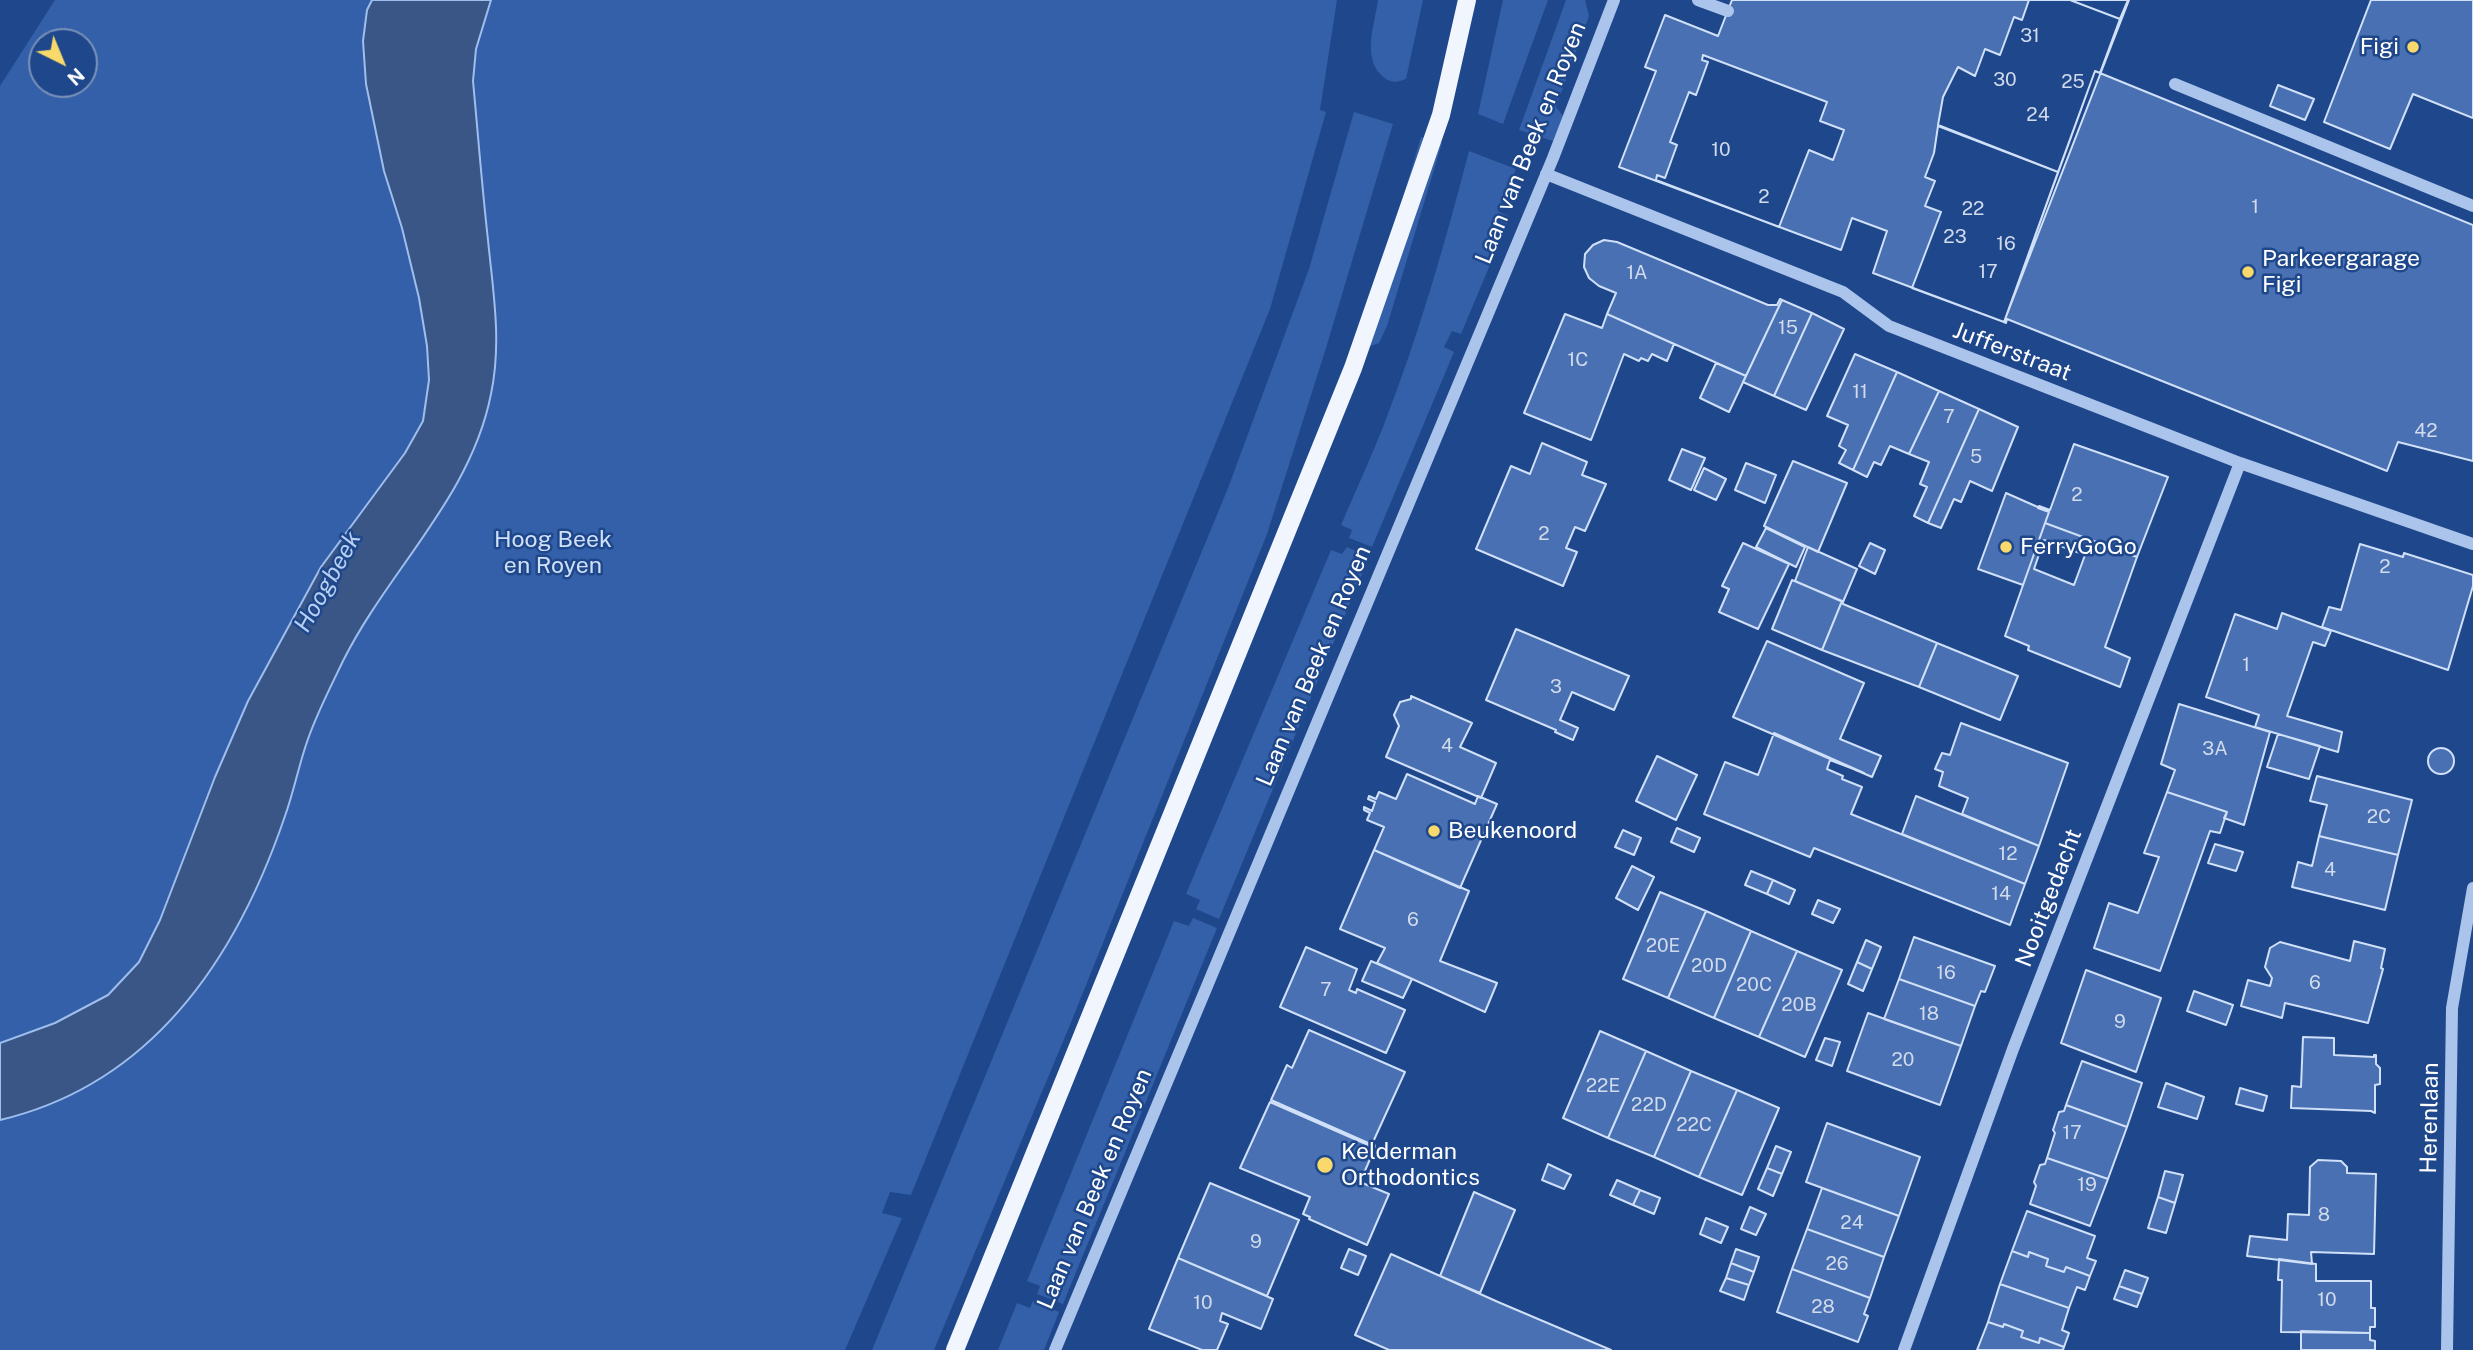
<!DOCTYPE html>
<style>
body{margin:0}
#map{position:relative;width:2473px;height:1350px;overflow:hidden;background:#1f478b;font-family:"Public Sans",sans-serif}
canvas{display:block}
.north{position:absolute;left:28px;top:28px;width:70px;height:70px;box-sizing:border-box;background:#1f478b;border:2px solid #7991b9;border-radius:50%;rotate:137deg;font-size:19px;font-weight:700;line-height:28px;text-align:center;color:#fff}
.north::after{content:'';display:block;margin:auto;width:24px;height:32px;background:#f9d96b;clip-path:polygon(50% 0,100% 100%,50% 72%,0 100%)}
</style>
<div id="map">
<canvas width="2473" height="1350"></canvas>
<div class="north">N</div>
</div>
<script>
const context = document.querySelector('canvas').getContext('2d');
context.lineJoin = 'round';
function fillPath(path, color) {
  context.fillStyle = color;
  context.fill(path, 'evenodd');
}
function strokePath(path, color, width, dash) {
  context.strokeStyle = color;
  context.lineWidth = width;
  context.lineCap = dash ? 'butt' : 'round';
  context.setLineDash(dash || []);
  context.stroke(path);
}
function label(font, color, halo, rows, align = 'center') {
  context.font = font + ' "Public Sans",sans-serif';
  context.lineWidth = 5;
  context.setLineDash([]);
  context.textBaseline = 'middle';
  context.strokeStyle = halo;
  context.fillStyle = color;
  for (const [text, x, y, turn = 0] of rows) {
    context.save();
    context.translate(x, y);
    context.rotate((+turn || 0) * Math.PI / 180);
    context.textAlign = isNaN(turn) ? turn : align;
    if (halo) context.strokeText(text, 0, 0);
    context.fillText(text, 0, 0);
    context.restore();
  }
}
fillPath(new Path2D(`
 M55 0H1337L1320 110 1326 112 1270 309 911 1195 890 1192 882 1213 902 1218 845 1350H0V86ZM42 42H84V84H42Z
 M1378 0H1423L1406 79C1396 83 1389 83 1381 75 1362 56 1375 23 1378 0Z
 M1503 0H1548L1503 124 1478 114Z
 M1566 0H1585L1589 16 1556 107 1563 116 1553 141 1519 130Z
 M1354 112 1393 124 1326 348 1267 534 1072 1020 934 1350H872L1228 488 1309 269Z
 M1421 137 1442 143 1387 326 1379 343 1368 347 1360 342Z
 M1469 151 1516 169 1498 211 1510 217 1461 334 1452 331 1444 347 1454 352 1372 547 1349 538 1352 530 1341 525C1355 492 1370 460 1383 427 1418 337 1445 244 1469 151Z
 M1347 547 1369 557 1219 919 1196 909 1200 900 1186 894 1331 550 1342 554Z
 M1193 918 1217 928 1063 1304 1037 1294 1040 1286 1027 1281 1174 921 1189 926Z
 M1033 1301 1059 1312 1044 1350H998L1017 1303 1030 1308Z`), '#3360a8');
const water = new Path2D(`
 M372 0H491L476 49 473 81C478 134 482 187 488 240 493 291 502 342 491 394 471 497 389 569 343 661 331 686 317 713 308 739 299 764 294 791 285 816 237 957 153 1084 0 1120V1043L55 1023 108 995 139 962 160 920 215 777 248 701 321 567 405 453 423 421 429 380 427 346 419 298 402 228 384 171 366 84 363 41 367 10Z`);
fillPath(water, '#395687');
strokePath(water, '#9fbeed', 2);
const building = new Path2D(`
 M1732 0H2129L2004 322 1873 273 1887 231 1852 218 1841 250 1619 167 1656 71 1645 67 1665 15 1718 36Z
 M2029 0H2070L2120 19 2100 73 2095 71 2058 172 1938 125 1943 97 1958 67 1975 76 1985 49 2000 55 2014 17 2022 20Z
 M2070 0H2128L2120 19Z
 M2371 0H2473V118L2413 94 2390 149 2324 122Z
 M1703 55 1827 102 1820 121 1844 130 1833 160 1809 150 1779 227 1656 180 1657 175 1665 178 1677 145 1670 142 1689 92 1696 95 1708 62 1702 60Z
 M2095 71 2473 225V461L2398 442 2387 471 2007 319 2006 323 2004 322Z
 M2278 85 2314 99 2305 120 2270 106Z
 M1938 126 2058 172 2004 322 1912 288 1941 212 1925 206 1935 181 1925 177 1934 153Z
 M1604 240 1617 242 1768 305H1777L1780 299 1782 300 1746 376 1607 314 1616 293 1599 286 1589 278 1584 267 1585 254 1593 245Z
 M1782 300 1812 313 1774 396 1743 382Z
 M1812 313 1844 329 1806 410 1774 396Z
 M1565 314 1602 328 1607 314 1674 344 1667 361 1652 354 1648 361 1641 358 1639 361 1624 354 1591 440 1524 413Z
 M1855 354 1897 372 1853 470 1839 463 1846 450 1839 446 1848 425 1827 416Z
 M1716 363 1746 376 1729 412 1700 398Z
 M1897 372 1939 391 1909 454 1890 446 1881 465 1874 462 1867 477 1853 470Z
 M1939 391 1979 409 1928 523 1914 516 1927 487 1920 484 1929 462 1909 454Z
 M1979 409 2018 427 1992 491 1970 481 1961 502 1954 499 1941 528 1928 523Z
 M1542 443 1587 462 1582 475 1606 484 1585 531 1575 527 1566 548 1577 552 1563 586 1476 549 1511 466 1530 474Z
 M2074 444 2168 477 2137 557 2045 523 2049 512 2038 508 2039 506 2050 510Z
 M1682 449 1705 458 1691 490 1669 480Z
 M1793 461 1847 483 1818 552 1764 526Z
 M1746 463 1776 475 1765 503 1735 490Z
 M1704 468 1726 479 1716 500 1694 490Z
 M2006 493 2049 512 2023 585 1978 569Z
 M2045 523 2137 557 2105 647 2130 658 2120 687 2028 650 2029 646 2005 636ZM2044 540 2085 555 2074 585 2034 569Z
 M1766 528 1805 547 1796 567 1756 547Z
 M1743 543 1789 564 1758 629 1719 612 1729 589 1722 586Z
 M1870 543 1885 550 1875 574 1859 566Z
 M2360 544 2403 557 2404 553 2473 575V586L2448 670 2322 627 2329 607 2341 610Z
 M1808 547 1857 569 1843 602 1795 581Z
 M1792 580 1842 601 1822 650 1772 629Z
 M1842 601 1843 604 1937 643 1919 687 1822 650Z
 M2282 613 2331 631 2325 646 2313 642 2287 716 2342 732 2338 752 2255 727 2259 715 2206 697 2235 614 2277 629Z
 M1516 629 1629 676 1614 710 1572 692 1560 720 1578 728 1573 740 1555 732 1556 730 1486 700Z
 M1767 641 1864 683 1840 739 1881 756 1872 777 1733 717Z
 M1937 643 2018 676 2000 720 1919 687Z
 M1411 696 1472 723 1460 747 1496 763 1481 798 1386 757 1399 726 1394 715 1400 702 1411 699Z
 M2179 704 2270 732 2244 825 2224 818 2227 812 2167 792 2175 770 2161 764Z
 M1961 723 2068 763 2039 846 1962 814 1968 798 1939 786 1943 772 1935 769 1942 753 1950 755Z
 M1774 733 1864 773 1830 760 1827 769 1843 776 1842 779 1862 787 1851 814 2025 884 2010 925 1814 848 1810 857 1704 814 1725 762 1758 775Z
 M2278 734 2320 746 2309 779 2267 767Z
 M2428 761a13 13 0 1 1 26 0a13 13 0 1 1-26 0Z
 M1657 756 1697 775 1676 820 1636 801Z
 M1407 774 1475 804 1478 796 1497 804 1460 888 1374 850 1384 827 1367 820 1370 813 1364 810V807L1372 811 1375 802 1368 799 1369 796 1376 799 1379 792 1396 799Z
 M2317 776 2412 800 2398 855 2319 836 2327 805 2310 801Z
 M2167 792 2227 812 2220 833 2210 831 2160 971 2094 948 2109 903 2138 913 2159 857 2144 853Z
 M1916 796 2039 846 2025 884 1902 834Z
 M1677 828 1700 838 1694 852 1671 842Z
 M1623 830 1641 838 1634 855 1615 847Z
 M2319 836 2398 855 2385 910 2292 887 2298 862 2312 866Z
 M2215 844 2243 852 2236 871 2208 863Z
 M1374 850 1469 891 1440 961 1497 983 1485 1012 1377 963 1385 948 1340 929Z
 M1632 866 1654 877 1638 910 1616 898Z
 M1751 871 1773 880 1767 894 1745 885Z
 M1773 880 1795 890 1789 904 1767 894Z
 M1660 892 1706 911 1668 998 1623 979Z
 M1818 900 1840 909 1833 923 1812 914Z
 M1706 911 1751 931 1714 1018 1668 998Z
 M1751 931 1797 951 1759 1037 1714 1018Z
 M1914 937 1995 966 1985 992 1981 991 1975 1006 1899 979Z
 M1866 940 1881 947 1872 969 1857 962Z
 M2354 941 2385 949 2381 968 2383 969 2368 1023 2285 1003 2282 1018 2241 1006 2248 980 2270 986 2272 978 2265 967 2270 948 2280 942 2350 961Z
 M1306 947 1357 969 1349 990 1356 993 1357 989 1405 1010 1386 1053 1280 1007Z
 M1797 951 1842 970 1805 1057 1759 1037Z
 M1371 961 1412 979 1403 998 1362 981Z
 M1857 962 1872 969 1863 991 1848 984Z
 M2086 970 2161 998 2136 1072 2061 1043Z
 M1899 979 1975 1006 1961 1046 1884 1019Z
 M2194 991 2233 1005 2226 1025 2187 1011Z
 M1868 1013 1961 1046 1940 1105 1847 1071Z
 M1309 1030 1405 1072 1373 1142 1375 1146 1271 1100 1287 1065 1292 1068Z
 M1600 1031 1646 1051 1608 1138 1563 1118Z
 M2303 1037 2334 1038V1055L2374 1057V1055H2376V1064L2380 1068V1084L2375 1085V1113L2371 1111 2291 1108 2292 1086 2301 1087Z
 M1825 1038 1840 1042 1832 1066 1816 1060Z
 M1646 1051 1691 1071 1654 1157 1608 1138Z
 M2082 1061 2142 1083 2127 1127 2066 1105Z
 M1691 1071 1737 1090 1699 1177 1654 1157Z
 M2166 1083 2204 1097 2197 1119 2158 1107Z
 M2240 1088 2267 1096 2263 1111 2236 1104Z
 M1737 1090 1779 1108 1742 1195 1699 1177Z
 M1270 1102 1375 1148 1360 1182 1389 1194 1367 1245 1309 1219 1310 1217 1303 1214 1310 1197 1240 1168Z
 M2066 1105 2127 1127 2108 1179 2047 1158 2055 1133 2053 1130 2059 1112 2064 1111Z
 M1827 1123 1920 1157 1899 1216 1806 1182Z
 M1776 1146 1791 1152 1782 1174 1767 1168Z
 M2047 1158 2108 1179 2090 1226 2030 1204 2036 1186 2034 1182 2040 1165 2045 1164Z
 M2318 1160 2341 1161 2347 1167V1173L2376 1174 2374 1254 2311 1252 2312 1264 2247 1256 2250 1236 2287 1240 2288 1214 2309 1215 2310 1167Z
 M1548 1164 1571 1175 1564 1189 1542 1180Z
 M1767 1168 1782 1174 1773 1196 1758 1189Z
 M2165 1171 2183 1175 2175 1203 2158 1197Z
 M1617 1180 1640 1190 1633 1205 1610 1195Z
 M1210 1183 1299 1220 1267 1296 1178 1258Z
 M1822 1188 1899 1216 1884 1257 1807 1229Z
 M1640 1190 1660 1198 1654 1214 1633 1205Z
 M1474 1192 1515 1210 1480 1293 1440 1276Z
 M2158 1197 2175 1203 2166 1233 2148 1228Z
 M1750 1207 1766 1214 1756 1235 1741 1229Z
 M2027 1211 2095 1236 2087 1258 2096 1261 2090 1276 2066 1267 2064 1272 2046 1266 2048 1259 2029 1252 2028 1257 2012 1251Z
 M1706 1218 1728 1227 1721 1243 1700 1234Z
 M1807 1229 1884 1257 1870 1298 1792 1269Z
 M1349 1249 1366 1256 1358 1275 1341 1268Z
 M1736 1249 1759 1257 1754 1272 1731 1263Z
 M2012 1251 2028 1257 2029 1252 2048 1259 2046 1266 2064 1272 2066 1267 2090 1276 2085 1290 2077 1287 2069 1308 2000 1284Z
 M1391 1254 1498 1302 1611 1350H1389L1355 1335Z
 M1178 1258 1273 1299 1261 1329 1222 1313 1220 1321 1228 1324 1217 1350H1202L1149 1329Z
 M2279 1259 2316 1264V1281H2371V1308H2375V1327H2370V1333L2281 1332 2282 1280H2278Z
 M1731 1263 1754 1272 1749 1285 1726 1278Z
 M1792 1269 1870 1298 1864 1314 1868 1316 1858 1342 1777 1312Z
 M2125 1270 2148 1278 2142 1294 2119 1286Z
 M1726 1278 1749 1285 1744 1300 1720 1291Z
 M2000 1284 2069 1308 2062 1330 2069 1333 2064 1347 2040 1338 2039 1343 2021 1337 2023 1331 2004 1324 2003 1327 1988 1322Z
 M2119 1286 2142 1294 2137 1307 2114 1299Z
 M1988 1322 2003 1327 2004 1324 2023 1331 2021 1337 2039 1343 2040 1338 2064 1347 2063 1350H1977Z
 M2301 1331 2370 1333V1340L2375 1341V1350H2301Z`);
fillPath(building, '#4870b2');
strokePath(building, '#d0e0f8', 2);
strokePath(new Path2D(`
 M1698 0 1728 11
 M2175 84 2473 206
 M1546 174 1843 292 1889 326 2240 463 2473 544
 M1055 1350 1553 158 1614 0
 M1904 1350 2013 1049 2240 463
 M2447 1350 2452 1008 2473 888`), '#abc4eb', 12);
strokePath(new Path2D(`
 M955 1350 1353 368 1441 115 1467 0`), '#f0f5fe', 18);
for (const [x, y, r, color] of [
 [2413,47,7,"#f9d96b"],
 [2248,272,7,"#f9d96b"],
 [2006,547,7,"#f9d96b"],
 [1434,831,7,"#f9d96b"],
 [1325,1165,9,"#f9d96b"]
]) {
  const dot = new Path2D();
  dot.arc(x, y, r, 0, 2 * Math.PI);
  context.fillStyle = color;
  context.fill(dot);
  strokePath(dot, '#1f478b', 2.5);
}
label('19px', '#d1dbec', null, [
 ["31",2030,36],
 ["30",2005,80],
 ["25",2073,82],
 ["24",2038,115],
 ["10",1721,150],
 ["2",1764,197],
 ["1",2255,207],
 ["22",1973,209],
 ["23",1955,237],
 ["16",2006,244],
 ["17",1988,272],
 ["1A",1637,273],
 ["15",1788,328],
 ["1C",1578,360],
 ["11",1860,392],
 ["7",1949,417],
 ["42",2426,431],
 ["5",1976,457],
 ["2",2077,495],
 ["2",1544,534],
 ["2",2385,567],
 ["1",2246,665],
 ["3",1556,687],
 ["4",1447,746],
 ["3A",2215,749],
 ["2C",2379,817],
 ["12",2008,854],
 ["4",2330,870],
 ["14",2001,894],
 ["6",1413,920],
 ["20E",1663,946],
 ["20D",1709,966],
 ["16",1946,973],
 ["6",2315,983],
 ["20C",1754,985],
 ["7",1326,990],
 ["20B",1799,1005],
 ["18",1929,1014],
 ["9",2120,1022],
 ["20",1903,1060],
 ["22E",1603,1086],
 ["22D",1649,1105],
 ["22C",1694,1125],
 ["17",2072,1133],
 ["19",2087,1185],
 ["8",2324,1215],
 ["24",1852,1223],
 ["9",1256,1242],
 ["26",1837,1264],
 ["10",2327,1300],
 ["10",1203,1303],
 ["28",1823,1307]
]);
label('23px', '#fff', '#1f478b', [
 ["Figi",2399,47,"right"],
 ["Parkeergarage",2262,259],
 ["Figi",2262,285],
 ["FerryGoGo",2020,547],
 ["Beukenoord",1448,831],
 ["Kelderman",1341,1152],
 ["Orthodontics",1341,1178]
], 'left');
label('23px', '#fff', '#1f478b', [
 ["Laan van Beek en Royen",1531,143,-68],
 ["Jufferstraat",2012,352,21],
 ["Laan van Beek en Royen",1314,666,-67],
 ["Nooitgedacht",2049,898,-69],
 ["Herenlaan",2430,1118,-89],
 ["Laan van Beek en Royen",1095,1189,-67]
]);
label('23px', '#d0e0f8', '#1f478b', [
 ["Hoog Beek",553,540],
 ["en Royen",553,566]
]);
label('italic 24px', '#b7cff3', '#1f478b', [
 ["Hoogbeek",328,582,-61]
]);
</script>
